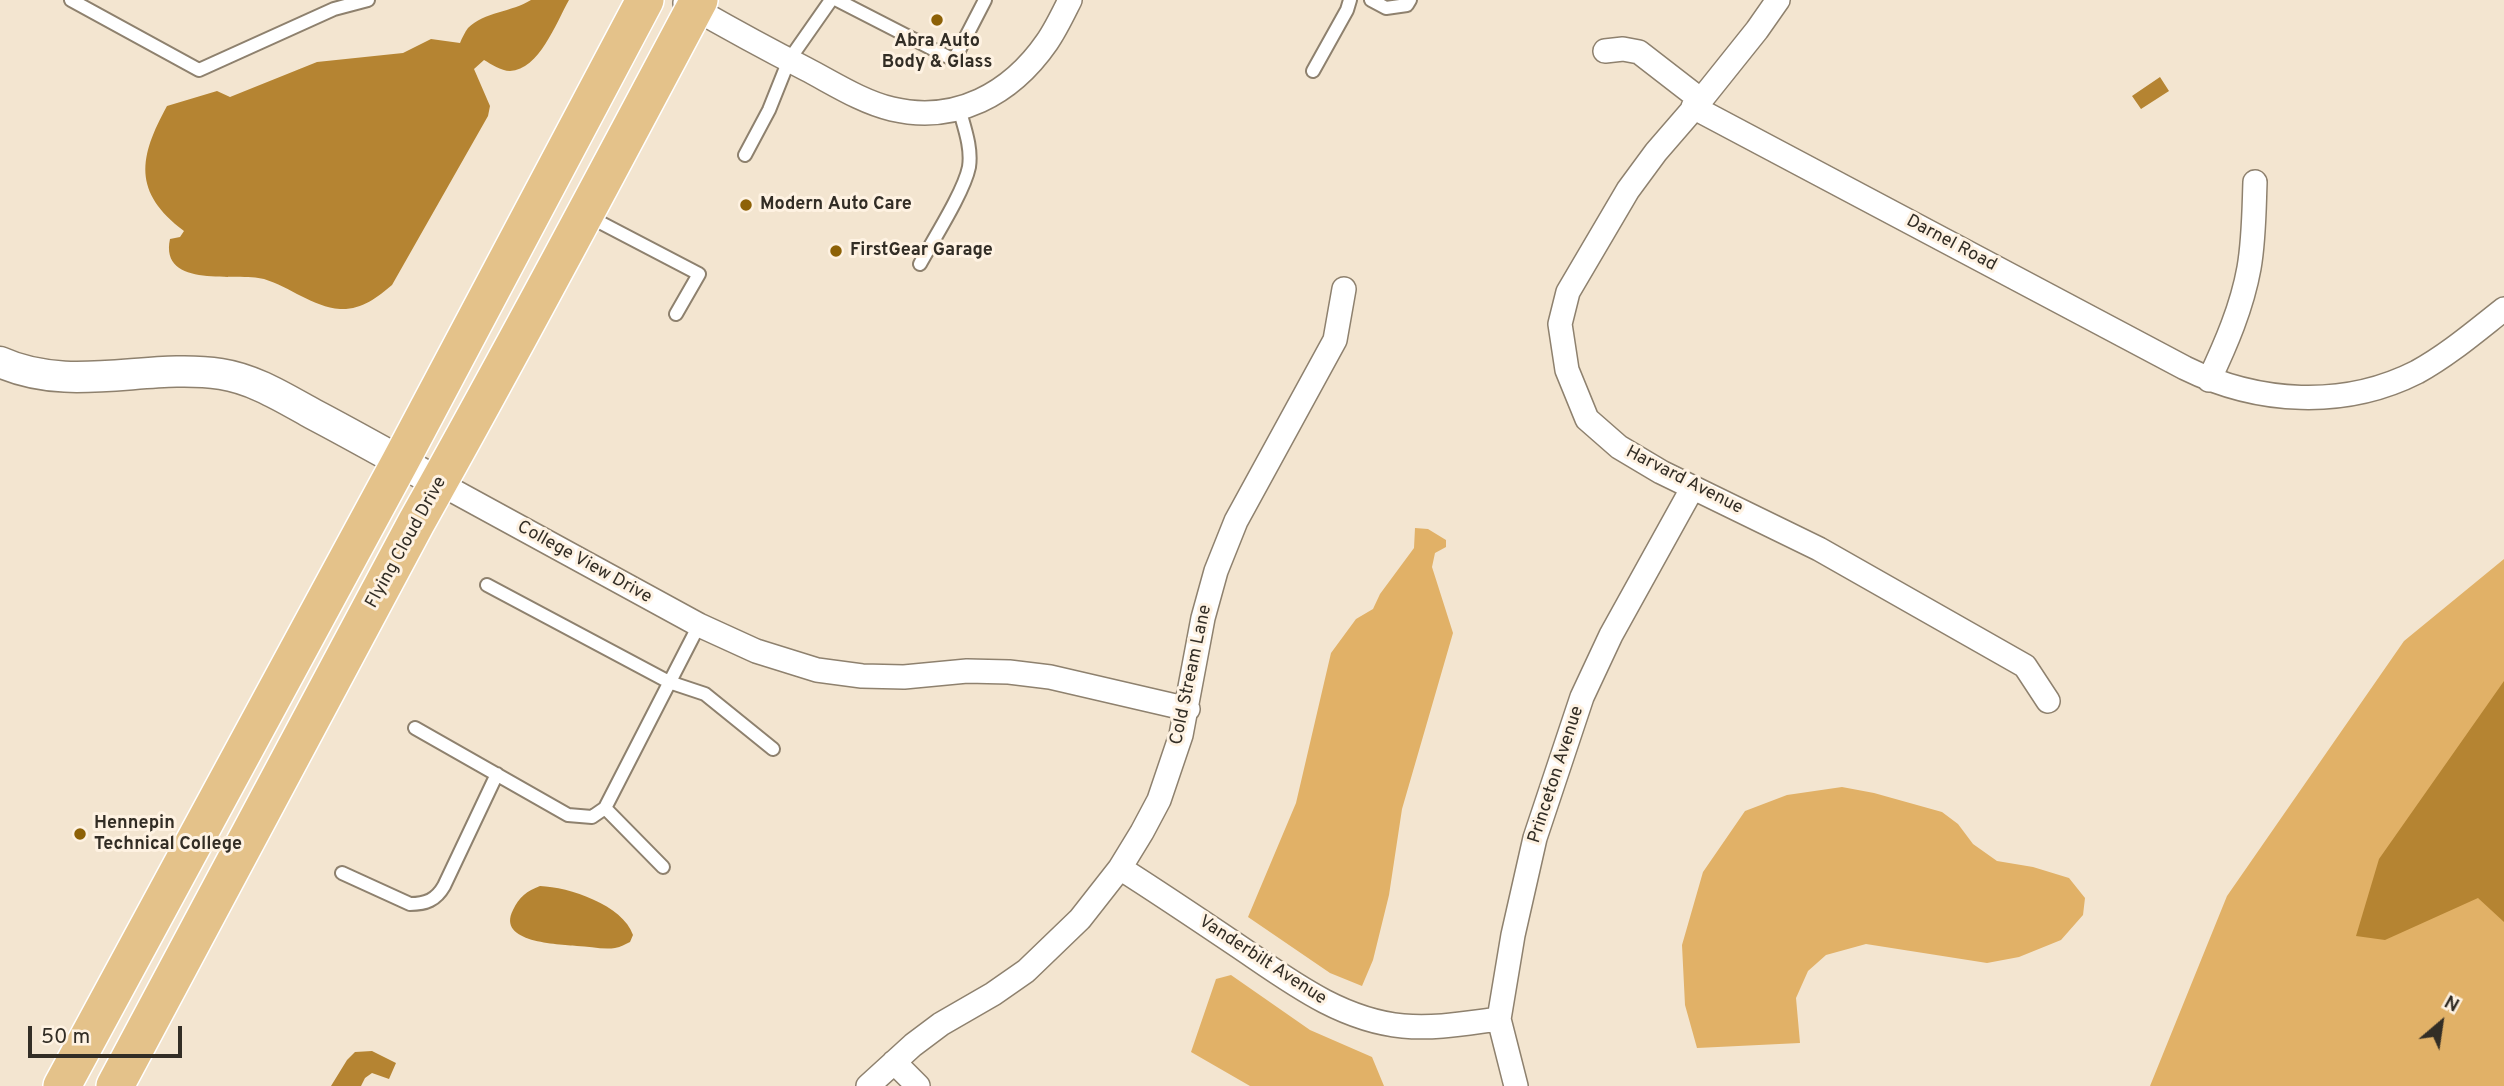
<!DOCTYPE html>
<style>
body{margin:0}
#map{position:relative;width:2504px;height:1086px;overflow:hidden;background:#f3e5d0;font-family:Overpass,sans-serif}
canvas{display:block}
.north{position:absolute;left:2406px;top:988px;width:70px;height:70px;-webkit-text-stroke:5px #fef2e2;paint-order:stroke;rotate:29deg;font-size:19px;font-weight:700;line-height:28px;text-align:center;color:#322d25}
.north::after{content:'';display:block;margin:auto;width:24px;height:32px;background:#322d25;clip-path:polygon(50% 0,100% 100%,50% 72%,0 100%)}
.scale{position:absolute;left:28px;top:1026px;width:154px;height:32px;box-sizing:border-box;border:4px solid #322d25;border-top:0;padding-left:9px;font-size:21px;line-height:24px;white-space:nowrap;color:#322d25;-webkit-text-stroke:5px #fef2e2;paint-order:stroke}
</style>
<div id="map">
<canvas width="2504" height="1086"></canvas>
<div class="north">N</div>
<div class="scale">50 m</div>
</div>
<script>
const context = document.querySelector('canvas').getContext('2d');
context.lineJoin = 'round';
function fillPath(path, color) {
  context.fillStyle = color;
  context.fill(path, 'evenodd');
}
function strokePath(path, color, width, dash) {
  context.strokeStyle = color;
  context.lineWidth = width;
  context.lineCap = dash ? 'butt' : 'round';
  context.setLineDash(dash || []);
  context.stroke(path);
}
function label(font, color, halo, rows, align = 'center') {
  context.font = font + ' Overpass,sans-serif';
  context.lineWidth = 6;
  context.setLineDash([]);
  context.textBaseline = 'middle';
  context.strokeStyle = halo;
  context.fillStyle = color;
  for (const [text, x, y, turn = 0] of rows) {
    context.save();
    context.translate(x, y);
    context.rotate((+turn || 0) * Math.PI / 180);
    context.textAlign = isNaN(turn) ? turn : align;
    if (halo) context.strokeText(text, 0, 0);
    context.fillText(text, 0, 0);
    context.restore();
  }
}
fillPath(new Path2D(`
 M1415 528 1428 529 1446 540V547L1435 553 1432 567 1453 633 1402 809 1389 895 1373 960 1362 986 1330 973 1248 917 1296 803 1331 653 1356 619 1373 609 1380 594 1414 548Z
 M2504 559V1086H2150L2227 896 2404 641Z
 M1842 787 1874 793 1942 812 1958 824 1973 844 1997 861 2033 867 2069 878 2085 898 2083 915 2061 940 2019 957 1987 963 1866 944 1826 955 1808 971 1796 998 1800 1043 1697 1048 1685 1005 1682 945 1703 872 1745 811 1787 795Z
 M1231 975 1310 1030 1372 1057 1384 1086H1250L1191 1052 1216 979Z`), '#e1b167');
fillPath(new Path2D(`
 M531 0H569C556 23 539 70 510 71 501 71 491 64 484 60L474 69 490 106 488 116 392 285C377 298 361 310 340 309 313 307 290 287 264 279 238 272 159 290 170 239L180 237 184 231C132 192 139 157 167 106L217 91 230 97 317 62 403 53 431 39 460 43C462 38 465 32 468 28 484 12 512 12 531 0Z
 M2160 77 2169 91 2141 109 2132 96Z
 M2504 681V922L2478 898 2385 940 2356 936 2379 859Z
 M540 886C569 887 623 905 633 935L630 942C625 944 621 947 615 948 603 950 589 946 577 946 558 944 496 943 513 910 519 897 527 891 540 886Z
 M372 1051 396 1063 389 1079 372 1073 365 1078 361 1086H331L347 1060 355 1052Z`), '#b58432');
const service = new Path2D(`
 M71 0 199 70 334 9 368 0
 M837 0 954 60 985 0
 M1371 0 1386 8 1407 5 1410 0
 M1313 71 1347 10 1350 0
 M745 155 769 110 789 60 831 0
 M586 215 699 274 676 314
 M920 264C933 240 964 192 969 167 972 147 964 127 959 108
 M487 585 669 682 705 694 773 749
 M415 728 568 815 592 817 605 808 699 625
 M605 808 663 867
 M342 873 410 904C426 904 436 900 444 886L497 774`);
const minor = new Path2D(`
 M1778 0 1757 30 1701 100 1656 152 1628 190 1568 292 1560 324 1567 370 1587 419 1619 447 1661 472 1819 549 2025 666 2048 701
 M685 3C725 26 765 48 806 69 833 83 862 102 892 109 956 124 1011 94 1047 42 1056 29 1063 14 1070 0
 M1605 51 1623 49 1639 52 1701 100
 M1693 107 2185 368C2258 404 2344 409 2417 372 2448 355 2476 331 2504 309
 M2209 380C2226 344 2242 307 2249 268 2254 240 2254 210 2255 182
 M439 483 699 625 756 651 817 670 862 676 904 677 967 671 1009 672 1050 677 1188 709
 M1120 868C1161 894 1201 921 1241 948 1291 982 1341 1020 1403 1026 1436 1029 1467 1023 1499 1019
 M894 1062 918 1086
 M868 1086 913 1045 941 1024 993 994 1026 971 1080 919 1120 868 1142 832 1159 800 1181 735 1203 618 1216 571 1236 521 1335 340 1344 289
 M1516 1086 1499 1019 1513 935 1535 838 1582 697 1611 635 1693 487`);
const tertiary = new Path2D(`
 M0 362C70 394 148 363 221 374 254 379 284 398 313 414 355 436 397 460 439 483`);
const primary = new Path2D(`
 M62 1086 400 462 645 0
 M115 1086 416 523C513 350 606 175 699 0`);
strokePath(service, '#8e816e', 16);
strokePath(minor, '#8e816e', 26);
strokePath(tertiary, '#8e816e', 33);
strokePath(primary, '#fff', 40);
strokePath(service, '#fff', 12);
strokePath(minor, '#fff', 23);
strokePath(tertiary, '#fff', 30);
strokePath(primary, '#e4c28a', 37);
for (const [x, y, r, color] of [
 [937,20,7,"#8d6106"],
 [746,205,7,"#8d6106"],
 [836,251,7,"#8d6106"],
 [80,834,7,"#8d6106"]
]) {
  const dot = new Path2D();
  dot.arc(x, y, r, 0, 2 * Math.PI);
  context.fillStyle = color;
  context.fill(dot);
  strokePath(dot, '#fef2e2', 2.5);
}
label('bold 18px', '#322d25', '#fef2e2', [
 ["Abra Auto",937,42,"center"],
 ["Body & Glass",937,63,"center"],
 ["Modern Auto Care",760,205],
 ["FirstGear Garage",850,251],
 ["Hennepin",94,824],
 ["Technical College",94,845]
], 'left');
label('18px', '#322d25', '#fef2e2', [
 ["Darnel Road",1951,244,28],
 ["Harvard Avenue",1684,481,27],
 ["Flying Cloud Drive",407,543,-61],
 ["College View Drive",584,563,29],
 ["Cold Stream Lane",1192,675,-78],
 ["Princeton Avenue",1557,775,-72],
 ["Vanderbilt Avenue",1262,961,33]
]);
</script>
